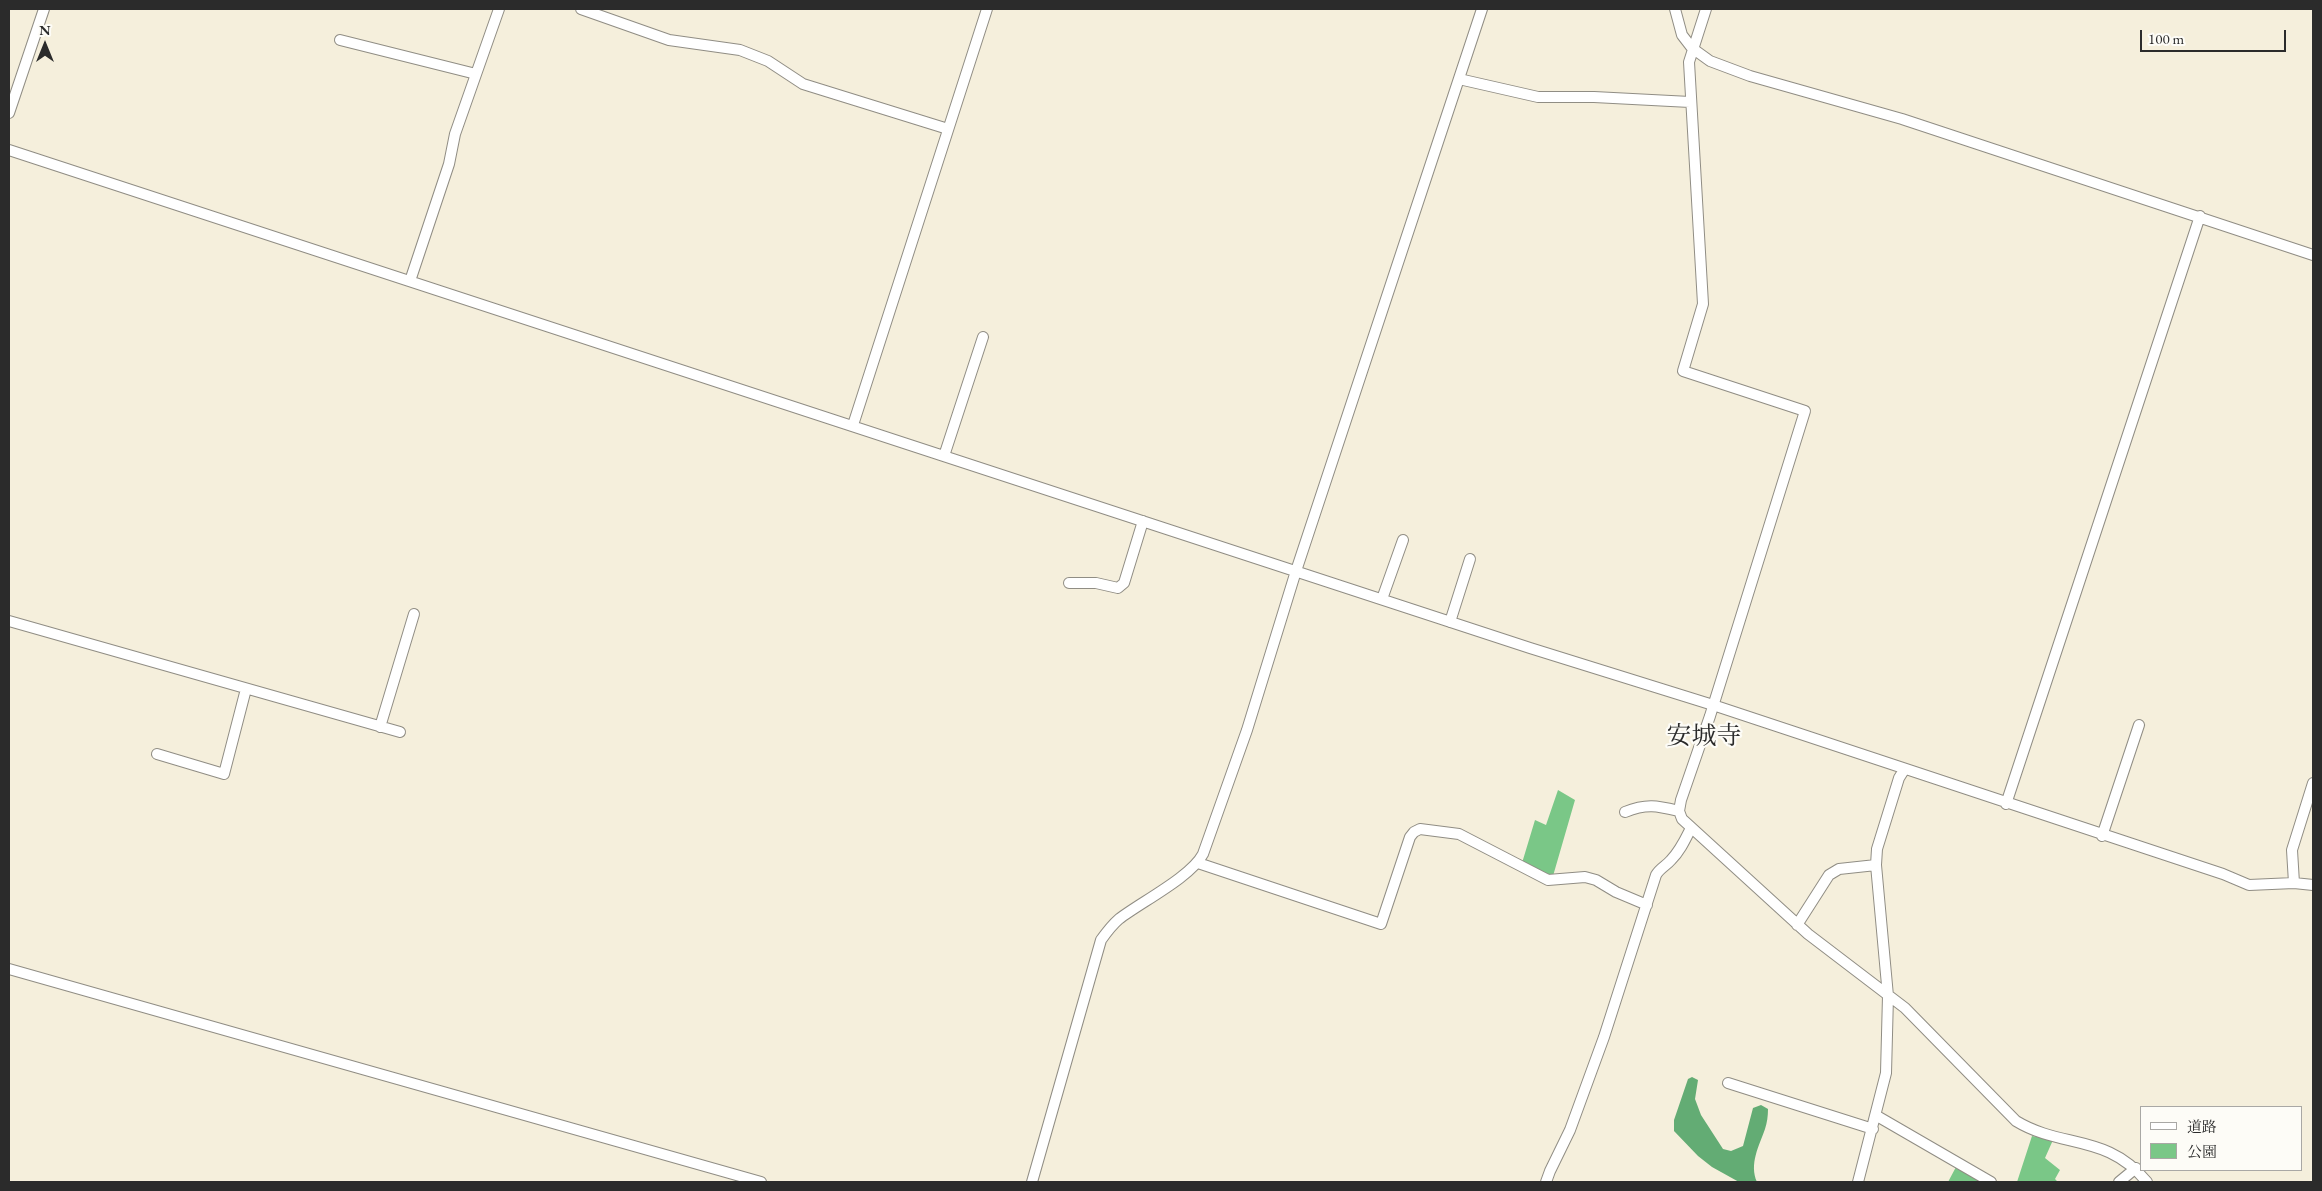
<!DOCTYPE html>
<meta charset="utf-8">
<style>
body{margin:0}
#map{position:relative;width:2322px;height:1191px;overflow:hidden;background:#f5efdc;font-family:"EB Garamond","Noto Serif JP",serif}
canvas{display:block}
.frame{position:absolute;inset:0;border:10px solid #2b2b2b;pointer-events:none}
.legend{position:absolute;left:2140px;top:1106px;width:162px;height:65px;box-sizing:border-box;background:#fdfcf7;border:1px solid #a9a8a5;margin:0;padding:6px 9px;list-style:none;font-size:15px;color:#2b2b2b}
.legend li{display:flex;align-items:center;gap:10px;height:25px}
.legend b{width:25px;border:1px solid #a9a8a5}
.north{position:absolute;left:20px;top:20px;width:50px;height:50px;-webkit-text-stroke:4px #fdfcf7;paint-order:stroke;rotate:0deg;font-size:14px;font-weight:700;line-height:20px;text-align:center;color:#2b2b2b}
.north::after{content:'';display:block;margin:auto;width:18px;height:22px;background:#2b2b2b;clip-path:polygon(50% 0,100% 100%,50% 72%,0 100%)}
.scale{position:absolute;left:2140px;top:30px;width:146px;height:22px;box-sizing:border-box;border:2px solid #2b2b2b;border-top:0;padding-left:6px;font-size:15px;line-height:18px;white-space:nowrap;color:#2b2b2b;-webkit-text-stroke:4px #fdfcf7;paint-order:stroke}
</style>
<div id="map">
<canvas width="2322" height="1191"></canvas>
<div class="frame"></div>
<ul class="legend">
<li><b style="height:6px;background:#fff"></b>道路</li>
<li><b style="height:14px;background:#7ac787"></b>公園</li>
</ul>
<div class="north">N</div>
<div class="scale">100 m</div>
</div>
<script>
const context = document.querySelector('canvas').getContext('2d');
context.lineJoin = 'round';
function fillPath(path, color) {
  context.fillStyle = color;
  context.fill(path, 'evenodd');
}
function strokePath(path, color, width, dash) {
  context.strokeStyle = color;
  context.lineWidth = width;
  context.lineCap = dash ? 'butt' : 'round';
  context.setLineDash(dash || []);
  context.stroke(path);
}
function label(font, color, halo, rows, align = 'center') {
  context.font = font + ' "EB Garamond","Noto Serif JP",serif';
  context.lineWidth = 4.5;
  context.setLineDash([]);
  context.textBaseline = 'middle';
  context.strokeStyle = halo;
  context.fillStyle = color;
  for (const [text, x, y, turn = 0] of rows) {
    context.save();
    context.translate(x, y);
    context.rotate((+turn || 0) * Math.PI / 180);
    context.textAlign = isNaN(turn) ? turn : align;
    if (halo) context.strokeText(text, 0, 0);
    context.fillText(text, 0, 0);
    context.restore();
  }
}
fillPath(new Path2D(`
 M1558 790 1575 800 1553 876 1522 863 1535 820 1546 825Z
 M2032 1136 2053 1140 2045 1158 2060 1170 2055 1179 2058 1182H2017Z
 M1956 1167 1981 1182H1948Z`), '#7ac787');
fillPath(new Path2D(`
 M1692 1077 1698 1080 1695 1099 1701 1115 1723 1149 1731 1151 1743 1146 1753 1108 1761 1105 1768 1109C1768 1116 1767 1123 1765 1129 1759 1146 1749 1164 1757 1182H1739L1712 1167 1698 1156 1674 1131V1120L1688 1079Z`), '#63ac74');
const minor = new Path2D(`
 M581 9 669 40 740 50 768 61 803 84 948 129
 M1675 9 1682 35 1692 48 1710 61 1750 76 1902 119 2313 255
 M1706 9 1689 62 1703 304 1683 371 1805 411 1710 716 1681 800 1679 811 1682 819 1808 934 1905 1008 2016 1121C2062 1149 2107 1133 2147 1182
 M340 40 476 74
 M1459 79 1538 97H1594L1690 102
 M9 113 44 9
 M9 150 1530 648 1713 705 2223 874 2249 885 2294 883 2313 885
 M410 281 449 164 455 134 499 9
 M853 425 987 9
 M944 456 983 337
 M1069 583H1096L1118 588 1124 583 1143 521
 M1382 599 1403 540
 M9 621 400 732
 M1450 622 1470 559
 M380 727 414 614
 M157 754 224 774 246 689
 M2006 804 2200 216
 M1625 812C1647 803 1658 806 1679 811
 M2102 836 2139 725
 M1198 863 1381 924 1410 837 1414 832 1420 829 1459 834 1548 880 1585 877 1596 880 1616 892 1647 905
 M2294 883 2292 850 2313 783
 M1797 925 1829 875 1839 869 1876 865
 M9 969 761 1182
 M1728 1083 1873 1129
 M1877 1116 1991 1182
 M1032 1182 1101 940C1106 933 1112 925 1119 919 1141 902 1191 877 1203 854L1247 730 1296 571 1482 9
 M1546 1182 1550 1171 1570 1130 1604 1037 1656 875C1660 868 1666 866 1671 860 1680 851 1685 840 1691 828
 M1858 1182 1886 1073 1888 996 1876 865 1877 849 1899 778 1904 770
 M2119 1182 2136 1168`);
strokePath(minor, '#908d84', 12);
strokePath(minor, '#fff', 10);
label('25px', '#2b2b2b', '#fdfcf7', [
 ["安城寺",1704,737]
]);
</script>
